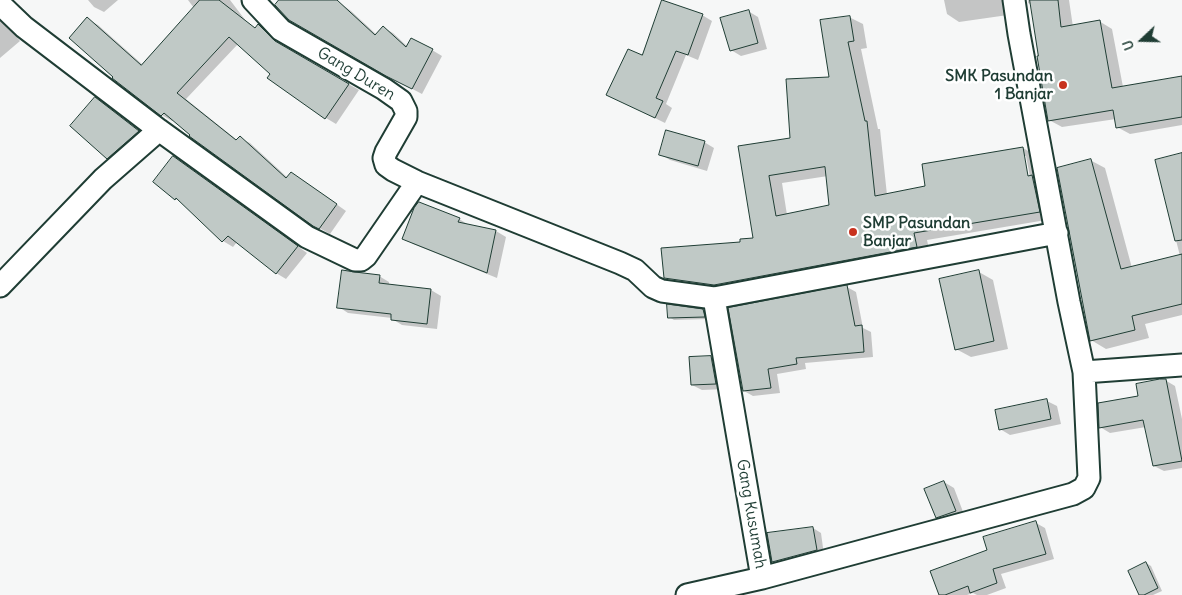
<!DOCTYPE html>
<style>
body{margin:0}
#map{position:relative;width:1182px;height:595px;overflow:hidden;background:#f6f7f7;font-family:Delius,sans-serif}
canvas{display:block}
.north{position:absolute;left:1117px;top:15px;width:50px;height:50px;-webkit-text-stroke:4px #fff;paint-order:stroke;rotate:249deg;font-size:14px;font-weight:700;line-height:20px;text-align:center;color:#1f3d34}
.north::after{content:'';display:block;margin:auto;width:18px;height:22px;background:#1f3d34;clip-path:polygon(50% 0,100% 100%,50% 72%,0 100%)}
</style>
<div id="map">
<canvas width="1182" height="595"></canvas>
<div class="north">U</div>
</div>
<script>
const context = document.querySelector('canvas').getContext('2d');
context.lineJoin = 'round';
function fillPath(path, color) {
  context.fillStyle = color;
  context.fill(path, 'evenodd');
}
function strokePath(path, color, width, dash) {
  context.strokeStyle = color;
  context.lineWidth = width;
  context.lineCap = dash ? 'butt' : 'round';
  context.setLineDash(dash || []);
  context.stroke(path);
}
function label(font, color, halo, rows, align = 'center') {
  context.font = font + ' Delius,sans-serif';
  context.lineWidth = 5;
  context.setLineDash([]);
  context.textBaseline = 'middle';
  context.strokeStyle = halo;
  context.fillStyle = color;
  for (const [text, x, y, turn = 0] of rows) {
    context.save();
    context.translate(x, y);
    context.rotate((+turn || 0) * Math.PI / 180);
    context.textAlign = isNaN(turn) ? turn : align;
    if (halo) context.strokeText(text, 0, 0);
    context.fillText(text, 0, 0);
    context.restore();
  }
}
fillPath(new Path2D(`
 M88 0H118L104 12 94 7Z
 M188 0H230L246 21 256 29 259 26 269 32 285 48 359 90 336 124 326 118 269 78 271 74 238 44 186 99 237 140 240 138 250 143 288 178 301 179 346 211 330 234 314 225 192 135 174 120 172 121 162 115 88 19 98 25 143 65 194 8Z
 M282 0H336L351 11 377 35 384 28 393 33 408 47 432 50 442 56 422 94 397 81Z
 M944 0H1017L1015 14 959 22 947 14Z
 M1028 0H1069L1073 27 1099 21 1112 29 1123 87 1182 77V125L1130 134 1117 127 1116 119 1062 127 1049 120 1032 5 1028 3Z
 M748 11 758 17 767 49 741 56 731 50Z
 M702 15 712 21 698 60 686 55 666 104 672 108 665 123 618 100 643 57Z
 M0 17 20 41 0 58Z
 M849 17 863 24 867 48 861 49 878 129H880L887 195 927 187 923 165 1023 148 1037 156 1052 219 927 240 930 254 728 292 679 285 666 278 742 243 754 239 739 148 791 139 830 78ZM1024 156H1026L1031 182H1028ZM828 176 831 206 787 215 782 183Z
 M96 99 106 105 148 137 118 164 108 158Z
 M704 142 714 148 707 171 670 160 660 154Z
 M1182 154V315L1145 324 1149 338 1106 349 1091 340 1090 160 1105 168 1132 268 1180 256 1156 161Z
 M174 157 184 163 307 253 286 279 276 273 237 242 233 247 223 241 183 203 176 199 154 182Z
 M459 219 469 225 496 231 506 237 497 278 413 244 404 238Z
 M979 272 993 280 1008 349 971 357 956 349Z
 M379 276 389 282V286L431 290 441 296 437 329 402 325 392 319V318L348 313 339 307Z
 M847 287 856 292 863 328 871 332 873 357 805 363 806 369 777 374 780 393 753 396 744 391Z
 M703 310 708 313 709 319 674 320 669 317Z
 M711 357 721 363 725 389 702 390 692 385Z
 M1165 380 1175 386 1182 419V468L1164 471 1154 466 1146 427 1110 433 1100 427 1140 397Z
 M1047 401 1057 406 1061 424 1010 435 1000 429Z
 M944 482 954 488 965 517 946 523 937 517Z
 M1036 523 1045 528 1054 559 1001 574 1006 588 987 595H977L973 593 967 595H940L989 551Z
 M813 528 821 533 824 555 781 566 773 562Z
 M1146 563 1151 566 1162 591 1153 595H1141Z`), '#0003');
const building = new Path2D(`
 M200 0H219L255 28 258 24 275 41 349 84 325 119 267 78 270 74 229 37 177 93 236 140 240 136 286 178 291 172 337 204 319 229 313 226 189 136 190 135 164 113 161 116 112 78 113 77 69 38 87 17 141 65Z
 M279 0H337L375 35 383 26 406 47 411 38 433 49 412 89 386 76 289 20 275 5Z
 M662 0 703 14 688 55 676 51 656 98 663 101 655 118 606 95 628 49 642 55Z
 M1030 0H1058L1061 27 1100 20 1112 88 1182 76V117L1116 128 1113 110 1048 121 1037 56H1038Z
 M749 10 758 43 730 51 720 18Z
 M850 16 854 41 848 42 865 121H867L875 196 925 186 922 164 1023 147 1028 176 1032 175 1040 212 914 233 917 247 714 285 664 278 661 248 740 242V239L753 238 738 146 790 138 786 79 829 77 820 20ZM825 167 829 205 776 216 769 176Z
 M95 97 139 131 107 159 70 126Z
 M666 130 705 141 698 166 659 155Z
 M1182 153V240L1175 241 1155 160Z
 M173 156 298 246 276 274 228 236 222 242 176 198 175 200 153 182Z
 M1091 159 1121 269 1182 254V304L1132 316 1135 330 1090 341 1057 168Z
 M419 202 460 218 458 222 496 230 487 273 402 239 414 208Z
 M342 270 355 272 380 275 379 283 431 289 427 324 391 320V314L337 308Z
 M979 270 994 341 955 350 939 279Z
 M847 285 855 326 862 325 864 352 796 358 797 364 768 369 771 388 743 391 728 308Z
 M667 304 703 309 705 317 668 318Z
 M711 356 716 384 691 385 689 357Z
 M1160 379H1166L1182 461 1153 466 1143 420 1099 428 1098 403 1138 396 1136 384Z
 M1047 399 1051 419 999 430 995 410Z
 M944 481 956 511 936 518 924 489Z
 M1036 521 1046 554 993 569 997 583 970 593 968 586 945 595H939L930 571 987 550 983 537Z
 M813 527 817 550 772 562 767 533Z
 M1146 562 1158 588 1144 595H1139L1128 571Z`);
fillPath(building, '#c0c9c6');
strokePath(building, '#1f3d34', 1);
const minor = new Path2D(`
 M253 0 281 30 384 89 401 101 406 111V117L386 152 384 158 386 165 393 170 417 182 620 263 635 270 653 287 662 291 714 298
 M1014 0 1019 34 1069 302 1084 372 1089 478 1084 488 1073 494 762 578 714 298 1057 233
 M0 3 2 6 24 27 159 130 307 237 355 260H361L366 256 417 182
 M0 286 103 179 159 130
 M1084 372 1182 365
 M687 595 762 578`);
strokePath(minor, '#1f3d34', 25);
strokePath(minor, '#fff', 21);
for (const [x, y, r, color] of [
 [1063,85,5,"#c8321e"],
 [853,232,5,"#c8321e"]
]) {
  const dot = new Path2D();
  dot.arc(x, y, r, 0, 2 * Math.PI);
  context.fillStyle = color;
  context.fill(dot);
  strokePath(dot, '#fff', 2);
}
label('16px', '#1f3d34', '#fff', [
 ["Gang Duren",356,74,31],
 ["Gang Kusumah",751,514,80]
]);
label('bold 16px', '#1f3d34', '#fff', [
 ["SMK Pasundan",1053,76],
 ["1 Banjar",1053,94],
 ["SMP Pasundan",863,223,"left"],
 ["Banjar",863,241,"left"]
], 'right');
</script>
